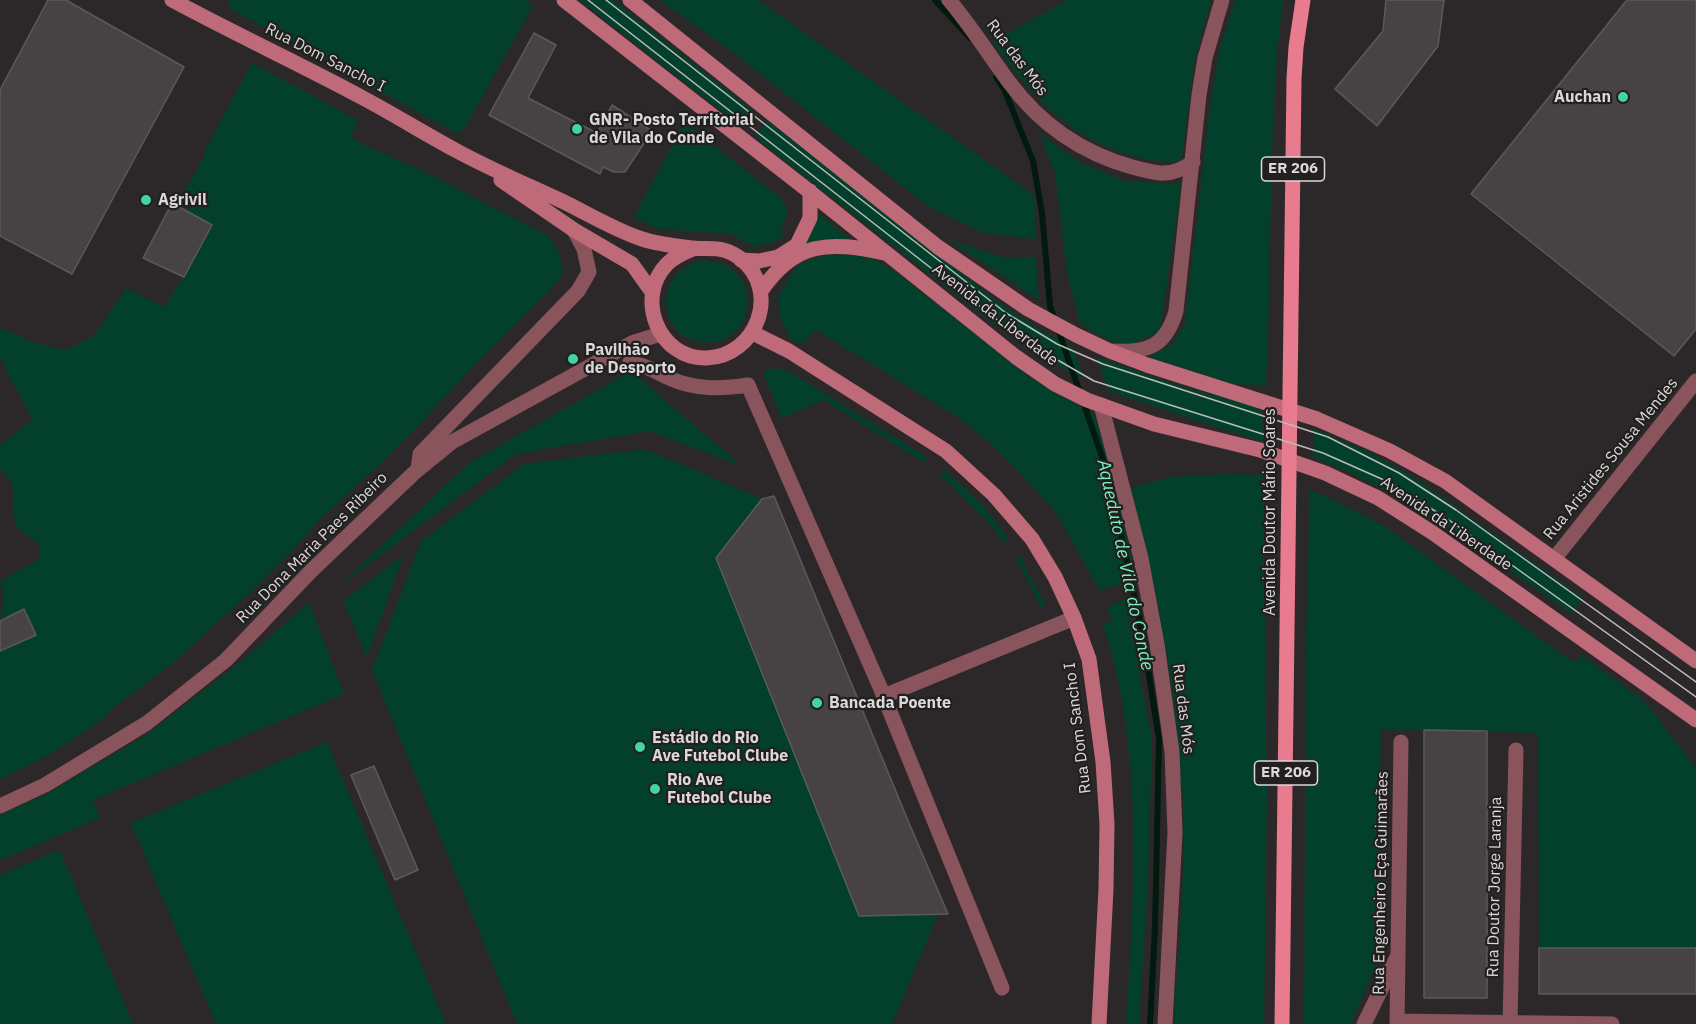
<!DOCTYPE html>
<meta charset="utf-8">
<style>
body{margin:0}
canvas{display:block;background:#2c2829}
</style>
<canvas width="1696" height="1024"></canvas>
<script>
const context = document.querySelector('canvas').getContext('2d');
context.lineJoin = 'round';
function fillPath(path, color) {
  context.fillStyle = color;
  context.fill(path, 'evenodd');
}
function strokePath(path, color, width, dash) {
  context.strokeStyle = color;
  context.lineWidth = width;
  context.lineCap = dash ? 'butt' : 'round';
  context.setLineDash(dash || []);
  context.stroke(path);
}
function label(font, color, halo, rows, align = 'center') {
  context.font = font + ' "IBM Plex Sans",sans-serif';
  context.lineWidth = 4.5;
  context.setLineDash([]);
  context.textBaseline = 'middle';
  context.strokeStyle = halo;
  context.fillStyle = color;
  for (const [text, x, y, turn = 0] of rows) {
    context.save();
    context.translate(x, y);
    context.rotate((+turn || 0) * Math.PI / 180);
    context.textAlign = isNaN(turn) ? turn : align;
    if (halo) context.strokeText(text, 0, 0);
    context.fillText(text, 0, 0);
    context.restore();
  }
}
fillPath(new Path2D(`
 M227 0H525L533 6 464 129 458 134 232 10Z
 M580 0H613L752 110 739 125Z
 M660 0H758L1034 195 1036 239 984 233 929 207 731 51Z
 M1067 0H1211L1195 60 1181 161C1139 165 1093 144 1061 119 1034 98 1013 68 992 42Z
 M1235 0H1283C1267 127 1273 257 1266 385L1234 384 1148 357 1171 346 1185 323 1211 98 1220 47Z
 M252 63 359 121 351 136 364 145 417 168 543 233C559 245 562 257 562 276L543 297 473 367 402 443 321 519 294 549 247 596 173 663 114 707 102 720 52 753 0 780V651L36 634 24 609 0 621 4 595 0 581 40 559 39 544 15 526 12 482 0 468V445L33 419 8 375 0 356V328L39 344 66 350 94 336 126 288 165 307 212 225 188 212 194 200 183 194 206 154 204 152Z
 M768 121 998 302 1037 328 1073 347 1084 379 1040 356 994 324 755 137Z
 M686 124 781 198 788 212 781 229 785 233 778 241 753 247 731 234 659 229 634 218 678 133Z
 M1040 134 1078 161 1125 181 1181 184 1160 331 1133 344 1113 342 1080 324 1067 273 1055 174Z
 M814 210 856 244 803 247 813 230Z
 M948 239 1005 258 1036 257 1039 300Z
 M845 254 872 258 894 271 1029 377 1072 402 1093 412 1115 484 1136 579 1100 591 1055 511 999 451 959 418 816 330 801 344 791 340 779 316 778 297 798 264 818 257Z
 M666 302a41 41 0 1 1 82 0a41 41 0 1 1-82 0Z
 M1097 357 1179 386 1262 407 1263 442 1108 391Z
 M772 368 787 370 928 458 924 463 824 400 781 418 763 372Z
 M631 371 742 466 649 431 516 454 338 587 469 463Z
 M1314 429 1369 452 1415 478 1583 598 1571 613 1425 512 1351 473 1313 457Z
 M645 449 762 499 774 496 909 823 938 914 892 1024H517L372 670 421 541 524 464Z
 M945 470 982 505 1009 539 1004 543 988 522 940 475Z
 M1225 474 1263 475 1267 796 1264 1024H1173C1178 959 1184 894 1184 829 1184 811 1182 792 1181 774 1174 677 1155 582 1131 488L1170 477Z
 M1310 489 1383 525 1574 663 1582 655 1646 703 1696 768V948H1539L1538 733 1381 729 1377 963 1351 1024H1304L1306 632Z
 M403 556 367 657 343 601Z
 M1020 556 1046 606 1040 607 1029 582 1015 559Z
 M1125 599 1152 738 1148 878 1139 1024H1126C1135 893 1144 750 1103 624L1112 621 1107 607Z
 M309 602 344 694 93 800 100 818 0 860V815L46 794 145 736 242 661Z
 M327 742 446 1024H216L131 823Z
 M60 850 133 1024H0V875Z`), '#03402c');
strokePath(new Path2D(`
 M935 0 970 38
 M996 77 1004 89 1033 161 1042 213 1050 306 1108 474 1142 631 1159 739 1155 928 1150 1024`), '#01190f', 6);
const building = new Path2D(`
 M48 0H66L184 67 72 274 0 236V90Z
 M1386 0H1444L1438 46 1377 126 1335 89 1383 31Z
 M1627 0H1696V329L1674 356 1471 194Z
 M534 33 556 45 528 98 597 133 612 105 652 131 625 172H614L603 167 600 174 489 115Z
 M172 203 212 225 184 277 143 258Z
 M774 496 909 823 948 914 859 916 716 558 762 499Z
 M24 609 36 635 0 651V621Z
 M1424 730 1487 731V998H1424Z
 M374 766 418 870 395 880 351 775Z
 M1539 948H1696V994H1539Z`);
fillPath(building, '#474243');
strokePath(building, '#5e5959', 1.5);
strokePath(new Path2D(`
 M949 0C971 26 989 55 1009 82 1040 124 1082 153 1132 167 1157 174 1171 178 1193 162
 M1114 351C1148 353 1166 346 1176 311L1199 95 1205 58 1222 0
 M630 362C648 366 654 371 669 378 695 390 721 389 748 385L880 687 1002 988
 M1101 405 1141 558 1157 644 1172 752 1175 832 1165 1024
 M418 469 420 454 578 291 589 272 584 249 574 230
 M1554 559 1696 381
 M884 696 1074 618
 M0 806 45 785 147 723 226 660 311 571 414 473 452 442 632 343 660 334
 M1397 1021 1612 1024
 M1364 1024 1397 957
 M1397 1024 1401 742
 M1510 1024 1516 750`), '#89545c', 15);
strokePath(new Path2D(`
 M172 0C235 34 300 64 363 98 395 115 425 134 457 151 492 170 530 186 566 203 590 215 617 231 642 239 657 244 676 246 692 248 712 250 723 245 741 259 781 291 757 356 707 358 659 360 634 298 667 264 675 256 685 252 695 248
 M564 0 805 188 1016 357 1055 384 1087 400 1154 424 1260 450 1325 473 1378 498 1433 533 1696 720
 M630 0 938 247 1028 309 1076 335 1110 351 1147 365 1317 419 1390 451 1445 481 1696 661
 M501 180 574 230 632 264 652 292
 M741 260 759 261 778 257 797 245 810 218V191
 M761 291C795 241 829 241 884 253
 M753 333 789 351 946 451 994 495 1032 539 1055 577 1074 618 1089 659 1103 762 1107 824 1106 889 1099 1024`), '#be6a78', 15);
strokePath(new Path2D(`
 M1282 1024 1294 79 1296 47 1303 0`), '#e87b8d', 15);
strokePath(new Path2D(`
 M588 0 1000 322 1049 355 1094 381 1323 453 1393 484 1449 520 1696 697
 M606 0 1006 313 1057 344 1103 364 1328 437 1399 473 1456 510 1696 682`), '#bebbbc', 1.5);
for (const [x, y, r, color] of [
 [1623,97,6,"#44d49f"],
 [577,129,6,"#44d49f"],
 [146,200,6,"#44d49f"],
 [573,359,6,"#44d49f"],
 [817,703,6,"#44d49f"],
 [640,747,6,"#44d49f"],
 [655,789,6,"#44d49f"]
]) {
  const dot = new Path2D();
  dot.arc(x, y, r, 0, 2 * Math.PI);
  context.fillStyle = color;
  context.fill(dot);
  strokePath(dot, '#221f1f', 2);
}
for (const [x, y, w] of [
 [1293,169,63],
 [1286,773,63]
]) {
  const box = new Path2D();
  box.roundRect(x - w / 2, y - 12, w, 24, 4.5);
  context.fillStyle = '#221f1f';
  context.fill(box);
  strokePath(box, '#dbd8d9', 1.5);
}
label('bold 15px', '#dbd8d9', null, [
 ["ER 206",1293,169],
 ["ER 206",1286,773]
]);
label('16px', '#dbd8d9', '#221f1f', [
 ["Rua Dom Sancho I",325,58,27],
 ["Rua das Mós",1017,58,53],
 ["Avenida da Liberdade",995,315,38],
 ["Rua Aristides Sousa Mendes",1611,459,-51],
 ["Avenida Doutor Mário Soares",1270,512,-90],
 ["Avenida da Liberdade",1446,524,34],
 ["Rua Dona Maria Paes Ribeiro",312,548,-45],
 ["Rua das Mós",1183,709,83],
 ["Rua Dom Sancho I",1078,728,-97],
 ["Rua Engenheiro Eça Guimarães",1381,883,-89],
 ["Rua Doutor Jorge Laranja",1495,887,-89]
]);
label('bold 16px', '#dbd8d9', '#221f1f', [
 ["Auchan",1611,97,"right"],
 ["GNR- Posto Territorial",589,120],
 ["de Vila do Conde",589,138],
 ["Agrivil",158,200],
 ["Pavilhão",585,350],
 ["de Desporto",585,368],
 ["Bancada Poente",829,703],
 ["Estádio do Rio",652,738],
 ["Ave Futebol Clube",652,756],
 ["Rio Ave",667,780],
 ["Futebol Clube",667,798]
], 'left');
label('italic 18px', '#7af0bf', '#221f1f', [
 ["Aqueduto de Vila do Conde",1125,565,78]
]);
</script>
